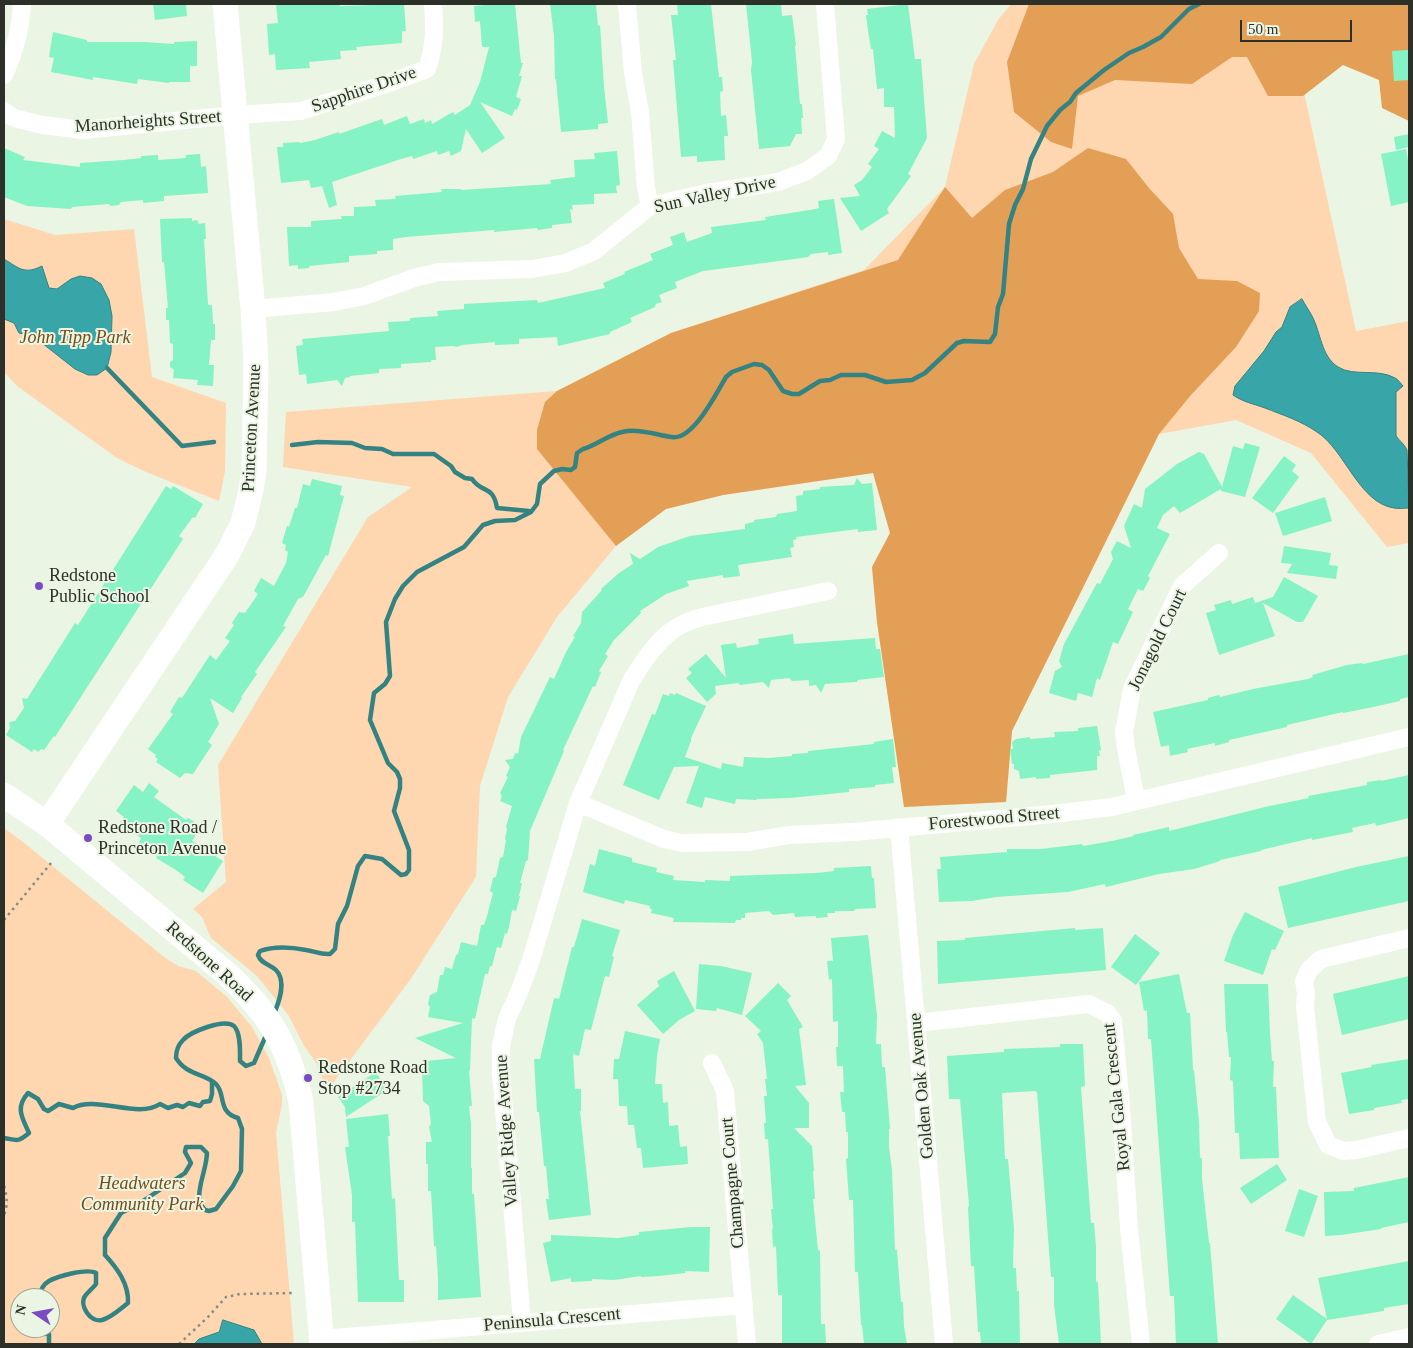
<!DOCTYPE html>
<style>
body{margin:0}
#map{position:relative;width:1413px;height:1348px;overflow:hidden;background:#ebf5e3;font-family:Georgia,serif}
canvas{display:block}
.frame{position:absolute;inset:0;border:5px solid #2c3029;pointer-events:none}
.north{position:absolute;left:10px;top:1288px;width:50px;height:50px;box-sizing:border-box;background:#ebf5e3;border:1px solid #9fa699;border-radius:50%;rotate:282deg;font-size:14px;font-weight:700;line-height:20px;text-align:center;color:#2c3029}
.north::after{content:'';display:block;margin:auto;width:18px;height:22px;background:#794cc4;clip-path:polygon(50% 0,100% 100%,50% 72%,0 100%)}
.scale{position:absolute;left:1240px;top:20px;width:112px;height:22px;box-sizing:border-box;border:2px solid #2c3029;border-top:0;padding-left:6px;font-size:15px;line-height:18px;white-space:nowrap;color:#2c3029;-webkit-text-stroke:4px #ebf5e3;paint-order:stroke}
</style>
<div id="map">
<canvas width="1413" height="1348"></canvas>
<div class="frame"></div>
<div class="north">N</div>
<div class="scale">50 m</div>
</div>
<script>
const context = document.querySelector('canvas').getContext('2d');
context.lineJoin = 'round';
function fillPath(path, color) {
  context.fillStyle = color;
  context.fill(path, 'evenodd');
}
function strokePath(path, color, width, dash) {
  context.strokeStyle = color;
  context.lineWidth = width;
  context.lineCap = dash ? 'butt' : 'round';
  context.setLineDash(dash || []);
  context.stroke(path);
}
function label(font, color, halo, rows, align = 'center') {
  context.font = font + ' Georgia,serif';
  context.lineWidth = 4;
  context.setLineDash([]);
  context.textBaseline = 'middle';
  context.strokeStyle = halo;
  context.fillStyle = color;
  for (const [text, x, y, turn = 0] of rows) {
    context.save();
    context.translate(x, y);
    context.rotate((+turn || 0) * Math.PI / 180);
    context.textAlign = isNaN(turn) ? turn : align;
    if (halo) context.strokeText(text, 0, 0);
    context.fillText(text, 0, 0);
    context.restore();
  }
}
fillPath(new Path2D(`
 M1011 4H1321L1300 74 1356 331 1409 321V543L1387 547 1311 453 1236 420 1159 434 1012 731 1006 802 904 807 877 622 872 567 890 533 873 473 723 495 666 509 616 546 557 617 508 697 480 786 476 877 410 980 327 1091 317 1064 304 1046 289 1016 257 976 211 938 202 917 193 909 226 882 218 765 368 517 412 487 283 467 286 412 557 391 671 333 864 270 945 187 974 64 998 20Z
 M4 219 55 235 134 229 152 377 226 403 225 471 219 501 146 472 117 458 17 386 4 372Z
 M4 828 23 842 164 957 178 966 196 971 227 997 252 1027 269 1058 282 1095V1104L276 1133 294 1344H4ZM20 1298H50V1328H20Z`), '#fed6af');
fillPath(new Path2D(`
 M1029 4H1409V121L1382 108 1379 80 1343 65 1303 96H1268L1247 57H1232L1192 84 1115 80 1078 96 1072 149 1051 142 1014 112 1007 62Z
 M1088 148 1126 159 1149 188 1173 214 1179 248 1198 279 1237 281 1260 293 1259 311 1236 347 1191 395 1159 434 1012 731 1006 802 904 807 877 622 872 567 890 533 873 473 723 495 666 509 616 546 537 449V430L545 402 557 391 671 333 898 260 945 187 972 218 1005 190 1053 172Z`), '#e49f56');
const water = new Path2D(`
 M4 259C19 268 24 275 42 266L49 288 57 289 71 279 80 276 92 278 101 284 109 300 112 316 111 352 107 368 97 375H88L75 369 33 336 19 333 14 323 4 319Z
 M1302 299C1305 305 1309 310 1312 316 1321 333 1321 356 1338 367 1354 377 1378 368 1395 378 1398 379 1401 384 1403 386L1396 392V435C1397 439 1404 443 1407 450L1409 508C1404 508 1399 509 1394 508 1359 503 1345 450 1317 432 1301 421 1283 415 1265 408 1254 404 1243 402 1233 395L1235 386 1264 351 1276 332 1282 327 1290 307Z
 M223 1320 254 1330 262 1344H194L199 1339 219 1332Z`);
fillPath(water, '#38a6a9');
strokePath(water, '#348383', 1);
strokePath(new Path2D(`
 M107 368 182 446 214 442
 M292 445 318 442 352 443 365 448 382 449 393 454H434L451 466 455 472 465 478 472 479C482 494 493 484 497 508L529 511
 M274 1014C279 1002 287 981 276 970 270 964 261 964 258 955L260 951C274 946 291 947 306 950 314 951 321 955 330 954L335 949 338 924 347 906 358 866 365 856 382 859 401 875 406 874 409 870V850L394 811 400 788V779L397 772 388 763 370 720 374 693 385 684 390 676 386 622 395 599 403 586 417 572 464 547 483 525 495 521 515 520 531 512 537 504 540 484 554 471 562 469 571 470 575 467 577 453 583 449C597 445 608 435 622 432 638 428 657 435 672 437 693 441 717 392 726 377L732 372 754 364 762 365 769 370 783 391 792 394H799L820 381 830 380 841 375H865L886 382 912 380 925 373 957 343 964 341 990 342 995 334 998 307 1003 294 1009 224 1015 205 1023 189 1031 159 1047 126 1060 110 1070 102 1076 93 1104 70 1129 53 1143 47 1161 37 1189 9 1199 4
 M4 1138C17 1140 17 1143 29 1133 22 1117 15 1108 28 1093L38 1099 44 1109 48 1111 59 1104 73 1108C95 1095 138 1119 160 1104L168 1108 177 1105 183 1107 189 1103 200 1106 203 1102 210 1101 212 1094V1081
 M39 1298C40 1291 42 1285 49 1281 58 1276 87 1268 96 1273V1284C93 1288 88 1292 85 1296 79 1305 90 1323 102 1320 112 1317 120 1309 128 1303 129 1284 117 1268 105 1255V1238L121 1213 140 1203 185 1173 191 1163 185 1152 186 1147H201L207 1153C206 1172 198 1183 199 1202L205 1210 209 1211 216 1209 233 1186 241 1171 242 1129 238 1118C217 1112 226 1094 216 1084 207 1075 193 1075 184 1067 181 1065 178 1061 176 1058 176 1052 178 1045 183 1040 190 1032 224 1018 234 1026 241 1033 240 1052 240 1061L246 1066 254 1063 267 1033
 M24 1328 28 1333 49 1334V1344`), '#348383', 4.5);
fillPath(new Path2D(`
 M153 4H186L187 16 155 20Z
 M276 4H339L340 6 404 4 406 31H402V43L356 47 357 50 340 51 341 59 309 62 310 68 276 70 275 54 269 55 267 24 278 23Z
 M485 4H515L521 63H523L519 76H522L516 97 521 99 517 110 515 109 512 116 480 102 505 138 482 153 466 129 461 151 451 156 449 151 438 155 437 151 413 159 412 156 401 159 332 182 337 205 329 208 322 186 311 188 309 180 281 183 277 147H283V143L299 142 300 143 315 140 339 132V134L382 119 384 125 407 116 410 124 424 119 425 123 431 120 432 124 453 112 455 115 470 105 480 82 489 47H482L480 21 475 22 474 6 485 5Z
 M550 4H596L598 26 600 25 604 87 608 123 598 124V129L561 132 556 79H555L554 36Z
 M677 4H711L719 77H722L723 91 720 92 721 116 726 115 728 136H724L725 160 697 162V156L681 157 673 60H676L671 15H678Z
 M746 4H781L782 16 792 15 796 45 795 46 800 104H802L803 118H801L802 134H796L790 146 759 149 751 70 752 62Z
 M908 4 915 59H921L927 138 908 174 911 176 887 209 889 213 861 231 840 198 860 196 854 185 862 180 872 167 868 164 879 149 874 146 882 131 895 138 894 107H884V88L877 89 873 49H871L868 31 866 15H868L867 9Z
 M53 32 87 40V42H144L174 44V42L197 41V66H190V82H169V83L138 79 137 84 93 77V80L51 72 54 58 49 57Z
 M1409 50V80L1394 81 1392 51Z
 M1409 134V147L1396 150 1394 137Z
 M4 148 25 157 23 160 80 167V163L124 160 141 158V156L158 155V160L186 158V155L200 154 201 167 206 166 208 193 164 196V201L143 203V200L121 202 119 205 110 206 109 204 72 207 71 209 27 206 4 197Z
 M1406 149 1409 165V202L1391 206 1381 154Z
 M617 151 620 185 616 186 617 193 594 194V204L572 205 573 210 570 209 572 223 552 225V228L538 230 537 228 494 232V230L406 237 393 239V250L377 251V254L349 256V262L309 266V268L298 269V265L289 266 287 227H311V221L342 219 341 216H354V207L376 206 375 200 396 199 395 196 442 192 441 189H461V190L551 184 550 180 575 177 574 160 595 159 594 153Z
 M834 199 842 253 828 255V252L811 254 808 257 802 258 703 271 675 282 677 288 659 295 662 302 656 304 655 307 630 318 632 322 610 332V334L558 346 557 337 519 339V344L495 345V342L462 345 457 347 453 346 435 347 436 360H431V362L401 364V368L379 369V373L350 376V377L345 378 342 386 337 380 307 384 306 374 299 375 296 346 303 345 302 339 389 331 388 322 410 321V318L438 316 437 311 464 309V304L537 300 538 303 605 288 603 283 625 274 624 272 653 260 650 254 673 245 670 237 684 232 687 242 712 233 711 227 766 220 765 217 816 209 819 208 818 201Z
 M192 218V221L197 220 199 224 205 223 206 239H204L208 305H212L213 324H215V340H211L209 365H214L213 386 197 385 198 380 173 378 174 370 170 367V362L173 360V344L170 343 169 320H166V308H168L164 262H162L160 219Z
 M1245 443 1260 447 1245 497 1221 491V489L1180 513 1174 506 1163 515 1157 528 1170 534 1148 576 1150 578 1143 591 1138 589 1128 609 1133 612 1118 644 1113 642 1100 680 1097 678 1092 697 1078 693 1076 701 1049 693 1055 671 1062 667 1059 661 1064 644 1097 583 1100 584 1113 559 1111 552 1117 541 1131 548 1124 526 1134 504 1142 508 1145 489 1177 464 1199 452 1204 454 1222 487 1233 446 1243 449Z
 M1284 456 1296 465 1292 471 1299 477 1273 513 1252 498Z
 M857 478 862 484 872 483 877 530 858 532V529L796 537 797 539 793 540 794 547 790 548 792 557 738 565 740 576 723 578V575L687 581 689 586 666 594 640 611 641 613 614 640 605 654 608 656 599 671 601 672 595 687 593 686 563 750 564 751 530 831 528 860 526 861 520 883H522L519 896H520L516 911 512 910 509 927 507 934 505 933 501 948 497 947 492 966H490L488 974H485L475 1019 472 1018 470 1070 469 1071 472 1106H469L471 1124V1168H472V1194H474L481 1297 438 1300V1278L436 1246H434L431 1191H428V1164H426V1142H432L429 1127 431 1124 429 1106 423 1101 422 1070 427 1061 456 1058 415 1038 463 1023 428 1017 430 1007 428 1004 430 995 437 992 440 975H443L445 967 452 969 456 955 458 954 461 942 477 946 481 925H484L487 916 493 893 490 891 493 878 496 877 500 858 503 857 506 840 505 839 507 829 506 827 512 806 500 801 502 796 500 793 508 777 506 776 510 767 505 760 513 759 515 753 518 754 521 737 550 677 554 679 566 652 575 637 573 636 581 623 582 612 602 590 601 589 619 573 633 564 630 553 640 559 658 547 690 536 745 529V524L754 522V520L776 517 777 514 797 511 796 496 803 495V491L820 489V487L854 485Z
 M312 479 342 486 340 495 344 496 328 556 326 555 303 597 298 599 283 626 286 627 255 672 257 674 241 697 242 698 233 713 210 698 219 724 208 742 212 745 193 774 185 773 180 778 156 762 158 759 155 757 156 755 148 749 173 714 170 712 179 697 182 698 210 655 216 660 230 641 225 638 234 625 232 623 239 612 245 613 258 594 254 591 261 578 274 586 286 563 288 552 285 550 286 545 282 543 287 526 289 527 295 508H297L303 484 310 486Z
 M166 486 171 489 173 486 203 504 195 518 193 517 179 536 183 539 168 562 55 737 54 736 44 750 41 749 38 752 34 749 32 752 6 735 10 728 9 722 15 721 24 708 22 698 27 699 75 623 78 625Z
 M1325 497 1332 521 1283 536 1275 513Z
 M1284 546 1331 553 1329 565 1338 566 1336 579 1287 573 1292 564 1281 563Z
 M1284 577 1318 596 1303 622H1297L1263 603 1275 636 1219 655 1206 613 1216 610 1214 605 1231 600 1232 604 1253 597 1255 603 1273 597Z
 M793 634 794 644 875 638 876 649H880L884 677 858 680 857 682 825 684 821 693 816 685 809 686V680L792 681 789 678 771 680 769 688 763 682 740 685 738 683 715 686 716 694 707 702 686 678 692 673 688 669 706 654 726 678 721 645 736 643 737 648 759 644 758 639Z
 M1409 654V697L1400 699V701L1373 707 1343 713V712L1287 725V727L1229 740V742L1215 746V743L1187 749 1188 752 1170 756 1169 745 1161 747 1153 712 1208 700V698L1219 695 1220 697 1253 689 1308 679 1313 677 1312 675 1347 665 1362 663 1363 664Z
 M670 693 675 695 676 693 706 706 691 738V741L685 757 721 769 722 763 743 767 744 757 768 758 792 756V754L808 753V751L874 744V742L893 739 896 767H892L894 783 875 785V787L849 789V792L790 798 757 799 756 800 736 799 735 804 705 797 702 808 686 803 699 766 674 767 659 800 623 785 652 714 655 715 663 694 669 696Z
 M1097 726 1101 750 1099 751 1100 756H1097V770L1050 775V778L1036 779V777L1020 779 1019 771 1014 769V764H1012L1010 749H1013L1012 742 1016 739 1030 737V739L1055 737 1054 732 1078 731V728Z
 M1409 775V818L1376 826 1375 823 1352 828 1353 832 1312 840V838L1261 850V851L1220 860V861L1194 869 1159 874 1106 887 1105 884 1068 892 996 897 972 901 939 902 937 869H941L940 857 1007 852V849H1041L1082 844 1083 846 1112 841 1134 836 1133 835 1169 827V831L1265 807 1309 798 1308 796 1341 790 1367 785V782L1381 780V781Z
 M149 783 159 791 154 797 186 820 188 818 201 826 192 841 223 861 203 893 183 880 185 877 176 870 156 858 157 856 139 843 141 838 120 822 124 817 116 811 134 785 143 792Z
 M599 849 632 858V862L657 868 656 872 674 876 673 880 705 882V880L730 881V876L817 873 834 871V868L871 866 872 878H874L876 908 856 909 854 911H835V913H827L828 917 816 918V916L795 917 794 913 773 915 769 911 745 913V918H741V920H736L735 923 673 922 674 918 651 913 652 909H650V906L625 900 624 904 583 892 590 864 595 866Z
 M1409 856V901L1288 928 1278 887 1356 867Z
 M1245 912 1284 931 1275 950 1272 949 1263 975 1224 961 1233 935Z
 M582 919 620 930 612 956 614 957 609 977 605 976 591 1030 585 1029 579 1056 573 1054 575 1089H581V1111H580L591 1215 549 1220 546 1199H549L546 1166H544L539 1112H537L534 1059H540L554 998 559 999 572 947H574Z
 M1075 928V930L1103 928 1106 970 938 984 937 941 965 940V938Z
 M1135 934 1160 953 1136 985 1111 967Z
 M868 935 877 1016 876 1044H881L882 1067H885L890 1129H889V1147L892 1170 895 1250H897L901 1302H903L904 1327 907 1344H864L862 1325H861L858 1272H855L853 1200H849L846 1159 848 1158V1132H846L845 1112H842L840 1092H844L843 1066H837L836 1047H838V1021L833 1022 832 979 829 980 827 961H833L831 938Z
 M699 964 721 966 752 973 742 1015 717 1008 716 1011 696 1009Z
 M674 971 695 1011 679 1020 663 1034 637 1005 659 986 657 981Z
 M1179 974 1187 1013H1190L1193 1070H1194L1199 1122 1200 1158H1202V1179L1209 1243H1210L1218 1344H1176L1174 1296H1170L1151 1039H1148L1147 1010 1144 1011 1139 982Z
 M1409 976V1019L1342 1035 1333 994Z
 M778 983 791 996 787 1000 803 1027 799 1029 806 1085 795 1086 809 1103V1128H794L812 1146 814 1171H813L815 1199H813L818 1250 820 1251 821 1324H825L826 1344H782V1295H778L776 1246 773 1247 772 1229H773L771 1209H773L768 1139H765L764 1123H766L764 1096H767L765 1079H767L763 1043 757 1034 761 1031 745 1016Z
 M1224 984H1268L1270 1033 1272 1061H1274L1273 1087H1276L1279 1158 1240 1159 1239 1133H1235L1233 1081 1230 1080 1231 1057H1229L1227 1032H1226Z
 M625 1031 660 1039 657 1056 655 1084H662L663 1103 668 1102 669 1126 678 1125 680 1147 687 1146 688 1164 643 1168 641 1148H637L634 1125H628L627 1106H619L618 1079H613L614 1059H619Z
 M1060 1044H1083L1085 1086 1081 1087 1091 1223H1094L1096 1247V1282H1098L1101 1344H1059L1054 1305V1277H1051L1037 1092 1035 1091 1002 1093 1005 1159H1008L1014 1229 1013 1268H1016L1017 1291H1019L1020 1344H981L980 1332H978L974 1266H971L968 1207 969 1206 960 1099H949L947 1056 1004 1052V1049L1060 1047Z
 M1409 1059V1099L1401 1100 1402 1103 1374 1108V1110L1349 1114 1341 1073 1372 1067 1371 1065Z
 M376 1072 387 1090 346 1117 345 1107 338 1097Z
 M388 1114 390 1136H388L392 1199 395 1198 399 1280H404V1302H358L355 1222H352V1195L345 1147H349L346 1119Z
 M1277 1164 1287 1180 1251 1204 1240 1188Z
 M1409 1177V1222L1381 1228V1229L1341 1235 1325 1236 1324 1192 1354 1191V1188Z
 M1299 1189 1318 1196 1304 1237 1285 1231Z
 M691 1227H710L709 1272 685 1271V1273L659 1276 641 1277V1276L614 1280 592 1279V1281L571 1282V1278L551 1282 543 1243 551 1241V1235L618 1238 639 1235V1232Z
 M1409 1261V1304L1384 1308V1311L1327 1320 1311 1344 1276 1319 1293 1295 1327 1319 1318 1278Z`), '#85f3c5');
strokePath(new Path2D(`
 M4 920 51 863
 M4 1186C7 1195 8 1206 4 1215
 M179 1344 208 1317 226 1297 240 1294 292 1293`), '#858c80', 2.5, [2.5, 4]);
strokePath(new Path2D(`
 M627 4 633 73 640 112 646 188 650 206
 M4 75C14 53 21 28 22 4
 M4 111 14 118 43 125 83 130 236 115 301 111 389 83 427 69C435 45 435 29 433 4
 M253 309 334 302 364 296 414 278 439 272 532 269 566 263 594 251 650 206 707 193 778 182 807 171 828 156 836 139 825 4
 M1136 800 1126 748 1124 732 1132 689 1182 586 1219 553
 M578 803 664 839 682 843 747 842 789 835 853 832 1053 814 1112 807 1409 737
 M899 827 944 1344
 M1409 938 1321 959 1309 970 1304 981 1306 993 1305 1006 1317 1122 1328 1145 1343 1151 1357 1150 1409 1138
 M916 1023 1089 1004 1107 1013 1113 1021 1121 1106 1129 1228 1141 1344
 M712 1063 725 1091 747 1344
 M522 1322 501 1073V1045L507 1019 520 990 531 960 578 803 632 679C645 659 661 634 683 624 689 621 696 619 702 617L828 591
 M321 1339 744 1305
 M1378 1344 1409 1337`), '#fff', 18);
strokePath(new Path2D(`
 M4 795 47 824 227 974C269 1013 289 1046 301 1102L322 1344
 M47 824 227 555 243 523 251 490 254 471 256 362 253 309 225 4`), '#fff', 25);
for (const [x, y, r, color] of [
 [39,586,5,"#794cc4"],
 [88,838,5,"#794cc4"],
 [308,1078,5,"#794cc4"]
]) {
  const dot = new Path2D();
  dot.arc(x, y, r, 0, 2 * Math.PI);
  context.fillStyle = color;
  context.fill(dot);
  strokePath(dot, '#ebf5e3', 2);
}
label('18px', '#2c3029', '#ebf5e3', [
 ["Sapphire Drive",364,90,-19],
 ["Manorheights Street",148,122,-4],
 ["Sun Valley Drive",715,195,-12],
 ["Princeton Avenue",252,428,-87],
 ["Jonagold Court",1158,640,-64],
 ["Forestwood Street",994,819,-5],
 ["Redstone Road",209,962,42],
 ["Golden Oak Avenue",922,1086,-95],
 ["Royal Gala Crescent",1117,1097,-96],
 ["Valley Ridge Avenue",507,1131,-94],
 ["Champagne Court",733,1183,-95],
 ["Peninsula Crescent",552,1320,-5]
]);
label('italic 18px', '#794b15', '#ebf5e3', [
 ["John Tipp Park",75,338],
 ["Headwaters",142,1184],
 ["Community Park",142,1205]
]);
label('18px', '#2c3029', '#ebf5e3', [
 ["Redstone",49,576],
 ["Public School",49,597],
 ["Redstone Road /",98,828],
 ["Princeton Avenue",98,849],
 ["Redstone Road",318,1068],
 ["Stop #2734",318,1089]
], 'left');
</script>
